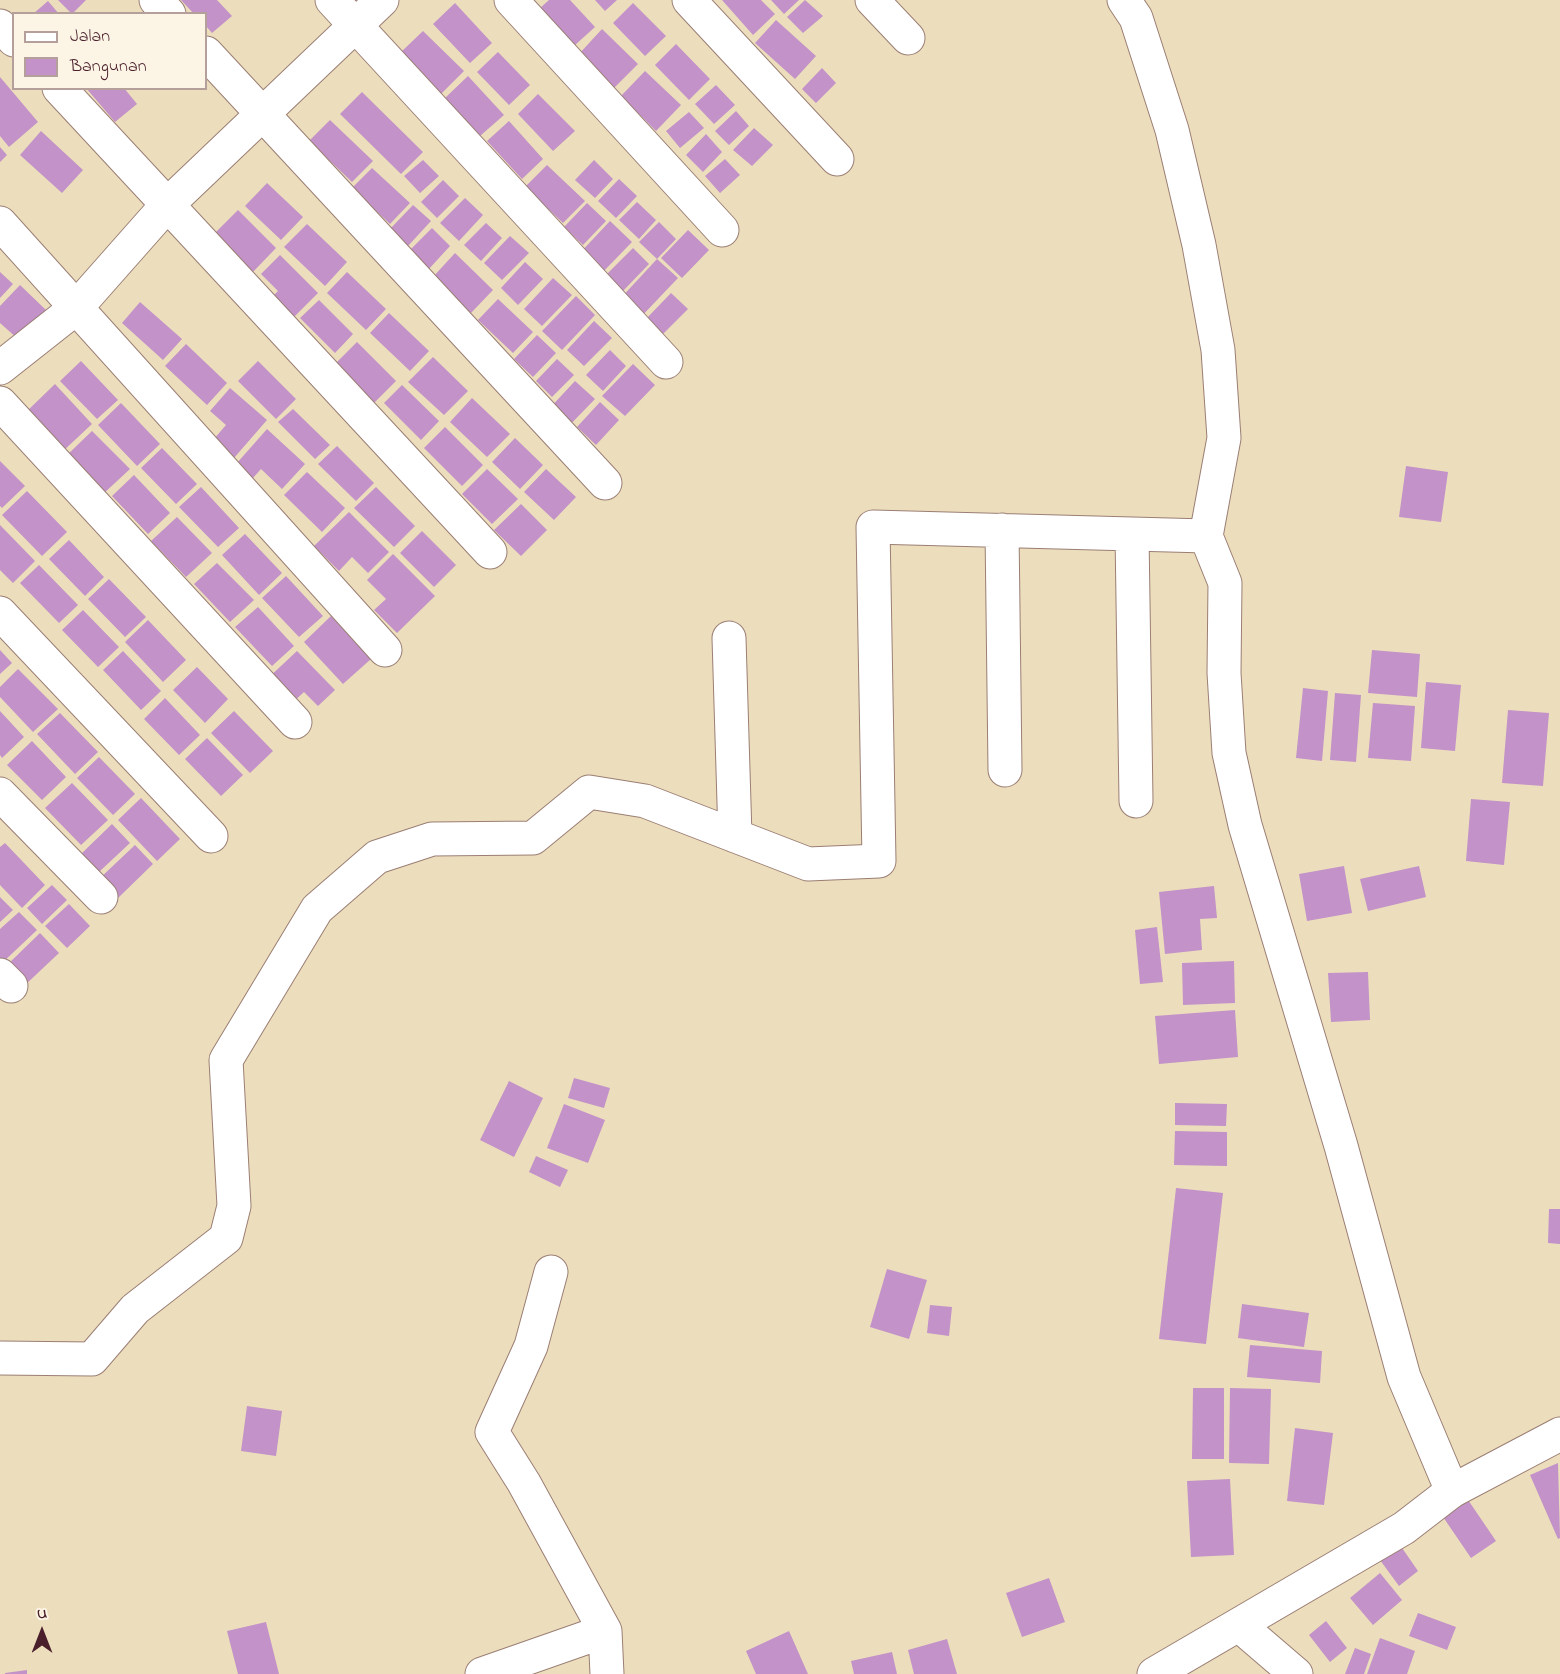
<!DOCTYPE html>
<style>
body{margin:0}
#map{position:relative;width:1560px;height:1674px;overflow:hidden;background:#ecdebc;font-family:"Indie Flower",sans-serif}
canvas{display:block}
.legend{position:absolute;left:12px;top:12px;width:195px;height:78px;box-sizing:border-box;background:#fcf5e5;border:2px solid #b59f9b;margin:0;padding:8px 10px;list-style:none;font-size:18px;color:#4a1f2b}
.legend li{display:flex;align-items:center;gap:12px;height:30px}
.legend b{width:30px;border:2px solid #b59f9b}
.north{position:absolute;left:12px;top:1602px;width:60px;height:60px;-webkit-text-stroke:4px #fcf5e5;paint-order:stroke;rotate:0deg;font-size:16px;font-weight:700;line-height:24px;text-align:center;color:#4a1f2b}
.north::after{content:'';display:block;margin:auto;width:21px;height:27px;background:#4a1f2b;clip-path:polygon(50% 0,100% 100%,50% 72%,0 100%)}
</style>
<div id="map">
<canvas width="1560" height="1674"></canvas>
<ul class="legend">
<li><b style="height:8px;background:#fff"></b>Jalan</li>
<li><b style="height:16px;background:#c292c8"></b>Bangunan</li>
</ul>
<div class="north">U</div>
</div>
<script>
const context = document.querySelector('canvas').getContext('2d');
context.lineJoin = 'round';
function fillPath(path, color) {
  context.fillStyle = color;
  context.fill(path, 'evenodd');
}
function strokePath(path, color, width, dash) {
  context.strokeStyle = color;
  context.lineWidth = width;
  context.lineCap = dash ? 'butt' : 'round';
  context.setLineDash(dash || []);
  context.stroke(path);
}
fillPath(new Path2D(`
 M58 0H86L72 14Z
 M181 0H217L232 16 212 33 206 26V14H194Z
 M549 0H570L595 27 574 46 539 9Z
 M595 0H617L605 11Z
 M722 0H761L775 14 753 35Z
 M771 0H799L784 14Z
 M805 0 823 16 803 33 787 17Z
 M48 1 59 14H33Z
 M455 3 492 43 470 63 433 24Z
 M633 3 666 36 645 56 613 23Z
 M776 20 816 56 795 79 755 43Z
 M602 29 638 64 614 88 579 54Z
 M423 31 464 71 440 95 399 54Z
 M676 44 710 79 689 100 655 65Z
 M498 52 530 85 509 105 477 72Z
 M822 68 836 83 816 103 802 89Z
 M645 71 681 105 656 131 621 96Z
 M468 76 504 115 480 136 445 98Z
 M0 77 38 122 9 147 0 136Z
 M716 85 735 105 714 124 695 104Z
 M86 88H124L137 104 115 122Z
 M362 92 423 152 401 174 340 114Z
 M538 94 575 131 553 151 518 114Z
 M736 111 749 126 729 145 715 131Z
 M689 112 704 128 680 148 666 131Z
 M330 120 373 161 352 182 309 141Z
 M509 121 543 159 522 179 487 141Z
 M754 128 773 145 752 166 733 150Z
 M41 131 83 170 62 193 20 155Z
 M706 134 722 152 703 172 686 155Z
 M0 147 7 155 0 162Z
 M725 159 740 175 720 193 705 176Z
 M423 160 439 176 420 193 404 176Z
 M594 160 613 179 595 198 575 180Z
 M547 165 585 201 563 223 525 187Z
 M372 168 410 203 390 224 352 188Z
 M619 179 637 196 616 218 598 201Z
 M443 180 459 196 437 218 421 202Z
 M267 183 303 217 281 240 245 206Z
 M465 198 483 215 459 241 440 223Z
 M637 202 656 220 639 239 619 220Z
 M587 203 606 221 583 245 564 227Z
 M413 205 431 221 408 246 390 229Z
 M238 210 276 248 252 273 213 235Z
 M610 221 632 242 600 275 578 255Z
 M659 222 676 239 657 259 639 242Z
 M486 223 502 238 481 261 464 245Z
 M307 224 347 262 325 286 284 247Z
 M432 228 450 246 428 270 408 252Z
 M688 230 709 250 682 278 661 258Z
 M510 236 529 253 502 280 484 263Z
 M633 248 649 264 623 291 606 275Z
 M455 253 493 290 471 313 433 277Z
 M280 255 318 293 286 325 265 304 278 291 261 274Z
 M657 259 678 278 638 320 618 301Z
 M525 262 543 279 518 305 501 288Z
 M0 272 13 284 0 298Z
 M347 272 386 309 366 330 327 293Z
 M553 278 572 295 542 326 524 309Z
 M20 285 46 310 18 339 0 323V306Z
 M671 293 688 309 662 335 645 320Z
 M576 296 595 315 562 350 542 331Z
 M498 299 533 332 513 353 478 320Z
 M319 300 353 334 335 353 300 318Z
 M140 302 182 339 163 360 122 323Z
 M389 313 429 351 410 371 370 333Z
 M594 321 612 338 584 366 567 350Z
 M537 335 556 353 533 377 514 359Z
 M357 342 396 381 368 409 329 370Z
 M186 344 227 383 207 405 165 366Z
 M610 350 626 366 603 391 586 375Z
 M433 357 468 391 444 415 408 382Z
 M557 359 574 375 552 397 536 381Z
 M81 361 118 400 97 419 60 381Z
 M258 361 296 399 276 419 238 381Z
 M633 364 655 385 625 416 602 396Z
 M575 381 595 399 565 430 547 411Z
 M55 384 92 424 61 453 24 414Z
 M402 385 439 421 421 440 384 403Z
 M230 388 267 420 234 458 213 440 226 425 210 411Z
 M472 398 510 434 487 457 450 422Z
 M600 402 619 420 596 445 577 427Z
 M121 403 160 444 137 466 98 425Z
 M293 409 330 445 315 459 278 422Z
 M445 427 483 465 462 486 424 448Z
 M267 429 305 464 282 489 261 469 253 478 237 463Z
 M92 431 130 469 102 495 65 457Z
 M515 438 543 465 520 489 492 462Z
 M337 446 374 483 356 501 318 464Z
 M162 448 197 484 176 504 141 468Z
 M0 461 25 486 2 508 0 506Z
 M1406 466 1448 472 1441 522 1399 517Z
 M487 469 518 499 492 524 462 494Z
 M546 469 576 497 554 520 524 492Z
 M307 472 345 508 322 532 284 495Z
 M134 475 170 513 148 534 112 496Z
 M201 487 239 528 218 547 179 507Z
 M376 487 415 526 394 547 354 508Z
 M27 491 67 532 42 556 2 515Z
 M521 504 547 530 521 556 494 530Z
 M349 512 389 552 368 573 352 557 339 571 314 546Z
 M177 517 212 553 186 577 151 541Z
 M0 525 35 561 13 583 0 570Z
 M422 531 456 565 434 587 400 553Z
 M245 534 282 573 259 595 222 555Z
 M69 540 104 577 85 596 49 559Z
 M393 554 435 596 397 633 374 610 386 599 367 580Z
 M217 563 254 600 230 622 194 584Z
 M39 565 78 605 59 623 20 583Z
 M286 576 323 616 299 637 262 598Z
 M109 579 146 617 125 637 88 599Z
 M258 607 294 646 272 666 235 627Z
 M83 610 119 647 98 667 62 630Z
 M331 616 371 659 343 684 304 642Z
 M148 620 186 660 163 682 125 642Z
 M0 650 12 663 0 674Z
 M1372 650 1420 654 1417 697 1368 693Z
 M123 651 161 691 141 710 103 670Z
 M297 651 335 690 318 706 304 692 290 705 266 680Z
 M197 667 228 699 205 723 173 690Z
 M18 669 58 709 33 732 0 697V687Z
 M1426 682 1461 685 1455 751 1421 748Z
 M1303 688 1328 691 1322 761 1296 758Z
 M1335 693 1361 695 1356 762 1330 760Z
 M165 698 200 735 179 755 144 719Z
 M1373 703 1415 706 1411 761 1368 758Z
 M1508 710 1549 713 1543 786 1502 783Z
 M0 711 24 737 2 758 0 755Z
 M234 711 273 751 250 773 211 733Z
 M60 713 98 752 75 774 37 734Z
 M207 738 243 775 221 796 185 759Z
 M32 741 66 777 42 800 7 765Z
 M99 757 135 794 113 815 77 778Z
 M72 783 108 820 81 845 45 808Z
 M141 798 180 839 157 861 118 820Z
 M1471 799 1510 802 1504 865 1466 861Z
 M112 824 130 843 99 872 81 854Z
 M5 843 45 885 22 908 0 885V847Z
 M135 845 153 864 117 899 98 880Z
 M1344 866 1352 913 1307 921 1299 874Z
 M1419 866 1426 897 1368 911 1360 879Z
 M52 885 67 900 42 924 27 908Z
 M1214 886 1217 918 1200 919 1202 950 1165 954 1159 892Z
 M0 897 13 910 0 922Z
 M69 904 90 926 67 948 45 926Z
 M19 912 37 930 0 965V929Z
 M1157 927 1163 982 1140 984 1135 930Z
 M40 933 59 953 24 986 5 967Z
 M1234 961 1235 1003 1183 1005 1182 963Z
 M1368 972 1370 1020 1331 1022 1328 973Z
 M1235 1010 1238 1057 1159 1064 1155 1016Z
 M574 1078 610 1088 604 1108 568 1098Z
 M509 1081 543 1098 514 1157 480 1140Z
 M1175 1103 1227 1104 1226 1126 1175 1125Z
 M564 1104 605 1120 588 1163 547 1148Z
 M1175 1131 1227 1132V1166L1174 1165Z
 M536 1156 568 1170 560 1187 529 1172Z
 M1176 1188 1223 1193 1206 1344 1159 1339Z
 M1549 1209H1560V1244L1548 1243Z
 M887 1269 927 1280 909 1339 870 1327Z
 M1242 1304 1309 1313 1304 1347 1238 1338Z
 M930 1305 952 1307 949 1336 927 1333Z
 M1250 1345 1322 1351 1320 1383 1247 1377Z
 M1193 1388H1224V1459H1192Z
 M1230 1388 1271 1389 1269 1464 1229 1463Z
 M247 1406 282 1411 276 1456 241 1451Z
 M1295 1428 1333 1433 1324 1505 1287 1501Z
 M1558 1463 1560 1538 1558 1539 1530 1475Z
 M1230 1479 1234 1555 1191 1557 1187 1481Z
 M1464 1494 1496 1541 1471 1558 1439 1511Z
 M1400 1545 1418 1571 1399 1586 1380 1560Z
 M1380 1573 1402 1600 1373 1625 1350 1598Z
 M1049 1578 1065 1622 1022 1637 1006 1593Z
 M1418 1613 1456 1627 1447 1650 1409 1636Z
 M1326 1621 1347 1648 1330 1662 1309 1635Z
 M266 1622 279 1674H238L227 1631Z
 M789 1631 808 1674H756L746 1651Z
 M1380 1638 1415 1651 1407 1674H1367Z
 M947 1639 957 1674H914L908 1650Z
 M1355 1648 1371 1654 1364 1674H1345Z
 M892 1652 897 1674H854L851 1661Z
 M27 1670V1674H5V1673Z`), '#c292c8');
const minor = new Path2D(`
 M156 0 169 14
 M332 0 666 362
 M511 0 722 230
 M689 0 837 159
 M872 0 908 38
 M1124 0 1136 18 1172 130 1199 245 1218 350 1224 438 1206 536 1225 583 1224 673 1229 753 1245 825 1341 1146 1404 1377 1452 1491
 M0 26 14 40
 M206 53 605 483
 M59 88 490 552
 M0 223 385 650
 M0 368 76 308 167 205 382 0
 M0 403 295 722
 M1002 530 1005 770
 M1132 534 1136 801
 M0 613 211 836
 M729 638 735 836
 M0 794 101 897
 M0 975 11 986
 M551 1272 531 1346 492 1432 524 1483 605 1631 607 1674
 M0 1358 92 1359 135 1309 226 1238 234 1206 226 1060 317 909 377 857 432 839 533 838 589 792 645 801 808 864 879 861 873 527 1206 536
 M1240 1626 1296 1674
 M482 1674 605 1631`);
const tertiary = new Path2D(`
 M1154 1674 1404 1528 1452 1491 1560 1434`);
strokePath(minor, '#9b7e74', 35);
strokePath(tertiary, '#9b7e74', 35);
strokePath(minor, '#fff', 33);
strokePath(tertiary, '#fff', 33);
</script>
